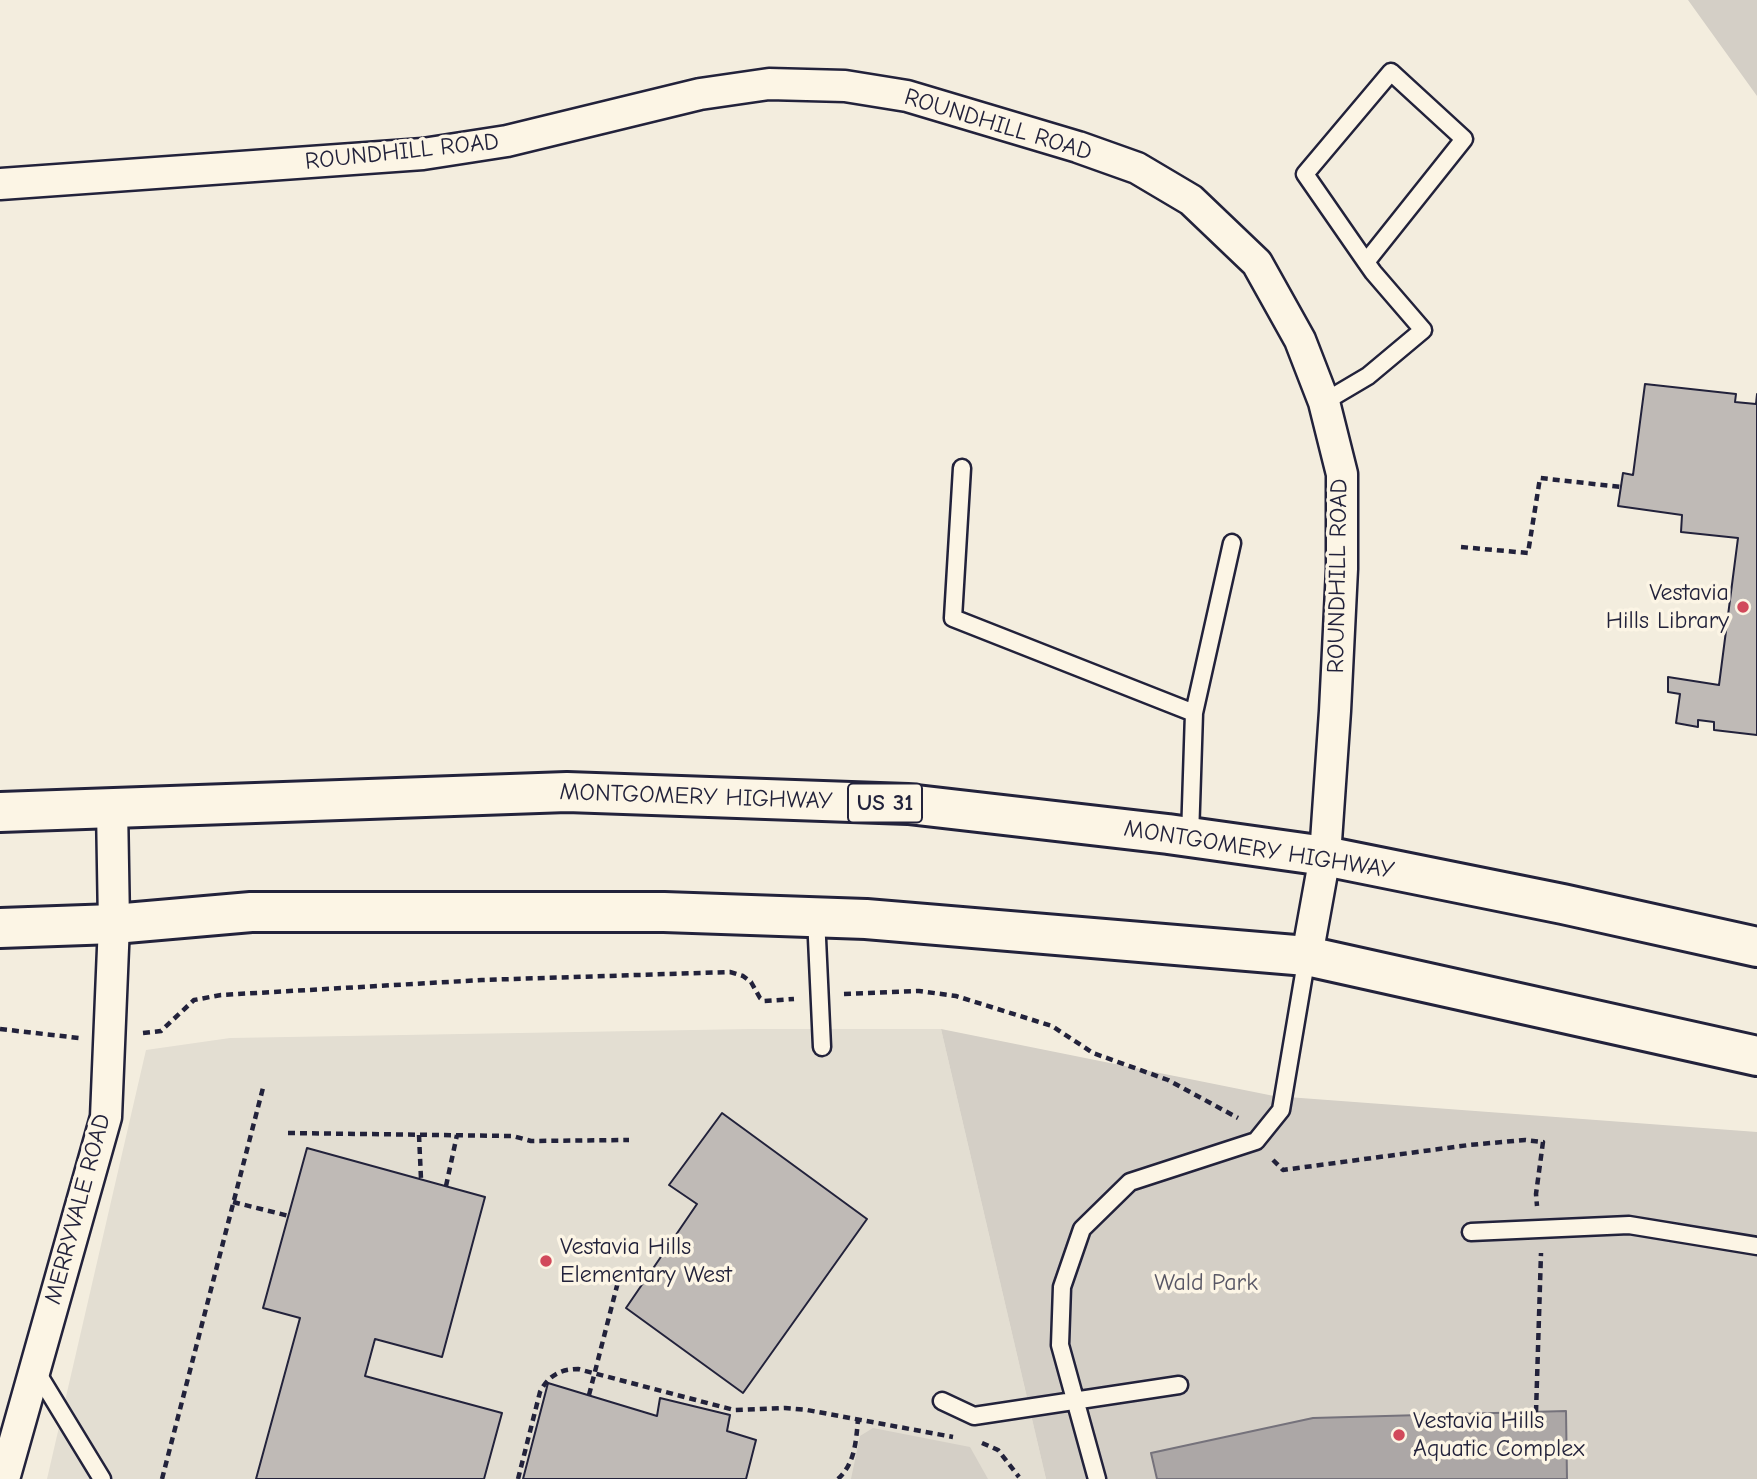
<!DOCTYPE html>
<style>
body{margin:0}
canvas{display:block;background:#f3edde}
</style>
<canvas width="1757" height="1479"></canvas>
<script>
const context = document.querySelector('canvas').getContext('2d');
context.lineJoin = 'round';
function fillPath(path, color) {
  context.fillStyle = color;
  context.fill(path, 'evenodd');
}
function strokePath(path, color, width, dash) {
  context.strokeStyle = color;
  context.lineWidth = width;
  context.lineCap = dash ? 'butt' : 'round';
  context.setLineDash(dash || []);
  context.stroke(path);
}
function label(font, color, halo, rows, align = 'center') {
  context.font = font + ' "Comic Neue",sans-serif';
  context.lineWidth = 7;
  context.setLineDash([]);
  context.textBaseline = 'middle';
  context.strokeStyle = halo;
  context.fillStyle = color;
  for (const [text, x, y, turn = 0] of rows) {
    context.save();
    context.translate(x, y);
    context.rotate((+turn || 0) * Math.PI / 180);
    context.textAlign = isNaN(turn) ? turn : align;
    if (halo) context.strokeText(text, 0, 0);
    context.fillText(text, 0, 0);
    context.restore();
  }
}
fillPath(new Path2D(`
 M751 1029H941L1046 1479H47L146 1050 230 1038Z`), '#e3ded2');
fillPath(new Path2D(`
 M1688 0H1757V96Z
 M941 1029 1274 1096 1757 1132V1479H1046Z
 M873 1428 970 1447 988 1479H851L860 1436Z`), '#d4cfc6');
const water = new Path2D(`
 M1566 1411 1567 1479H1157L1151 1453 1313 1418Z`);
fillPath(water, '#aca7a6');
strokePath(water, '#75727b', 2);
const building = new Path2D(`
 M1645 384 1736 394 1735 402 1756 404 1757 394V735L1714 730V722L1698 720V727L1676 723 1680 694 1668 692V677L1719 685 1738 538 1681 532 1682 515 1618 506 1623 473 1633 475Z
 M722 1113 867 1219 743 1393 626 1308 697 1204 669 1185Z
 M307 1148 485 1197 442 1357 375 1339 365 1376 502 1413 484 1479H256L300 1318 263 1308Z
 M548 1383 657 1416 660 1398 730 1415 727 1431 756 1440 746 1479H523Z`);
fillPath(building, '#bfbab6');
strokePath(building, '#22223b', 2);
const service = new Path2D(`
 M1324 402 1368 376 1423 330 1373 272 1366 262 1305 174 1391 72 1464 139 1366 262
 M962 468 953 618 1194 713
 M1190 837 1194 713 1232 543
 M816 917 822 1047
 M1471 1232 1629 1225 1757 1246
 M35 1369 102 1479
 M942 1401 974 1416 1179 1385
 M1097 1479 1060 1345 1062 1287 1082 1229 1130 1182 1256 1141 1281 1110 1307 956`);
const minor = new Path2D(`
 M0 184 423 154 507 141 700 94 769 84 845 86 907 96 1078 147 1137 168 1191 200 1257 263 1300 340 1324 402 1342 474V569L1335 711 1325 856 1307 956
 M4 1479 106 1117 114 924 112 807`);
const primary = new Path2D(`
 M0 812 567 792 908 804 1168 834 1325 856 1563 904 1757 947
 M0 928 114 924 251 912H664L866 919 1307 956 1757 1056`);
strokePath(service, '#22223b', 21);
strokePath(minor, '#22223b', 35);
strokePath(primary, '#22223b', 44);
strokePath(new Path2D(`
 M1461 547 1528 553 1540 478 1621 487
 M844 994 919 991 956 996 1052 1026 1093 1053 1168 1080 1238 1118
 M0 1029 79 1038
 M143 1033 161 1031 194 1000 221 995 482 980 730 972 743 976 751 982 760 998 764 1001 794 999
 M288 1133 513 1136 531 1141 629 1140
 M419 1135 421 1179
 M1273 1160 1283 1170 1469 1145 1525 1140 1543 1142 1536 1194 1537 1206
 M446 1186 457 1135
 M233 1202 289 1216
 M589 1395 619 1278
 M1536 1412 1541 1253
 M982 1443 998 1450 1019 1477
 M162 1479 264 1084
 M518 1479 540 1392C548 1376 560 1369 578 1369L734 1410 785 1408 807 1410 953 1437
 M838 1479C855 1463 856 1442 858 1419`), '#22223b', 4.5, [7, 5]);
strokePath(service, '#fcf5e5', 16);
strokePath(minor, '#fcf5e5', 30);
strokePath(primary, '#fcf5e5', 38);
for (const [x, y, r, color] of [
 [1743,607,7,"#d1495b"],
 [546,1261,7,"#d1495b"],
 [1399,1435,7,"#d1495b"]
]) {
  const dot = new Path2D();
  dot.arc(x, y, r, 0, 2 * Math.PI);
  context.fillStyle = color;
  context.fill(dot);
  strokePath(dot, '#fcf5e5', 2.5);
}
for (const [x, y, w] of [
 [885,803,74]
]) {
  const box = new Path2D();
  box.roundRect(x - w / 2, y - 19.5, w, 39, 5);
  context.fillStyle = '#fcf5e5';
  context.fill(box);
  strokePath(box, '#22223b', 2);
}
label('bold 23px', '#22223b', null, [
 ["US 31",885,803]
]);
label('24px', '#22223b', '#fcf5e5', [
 ["ROUNDHILL ROAD",998,125,17],
 ["ROUNDHILL ROAD",402,152,-6],
 ["ROUNDHILL ROAD",1338,576,-89],
 ["MONTGOMERY HIGHWAY",696,797,2],
 ["MONTGOMERY HIGHWAY",1259,850,9],
 ["MERRYVALE ROAD",78,1209,-75]
]);
label('24px', '#22223b', '#fcf5e5', [
 ["Vestavia",1729,593,"right"],
 ["Hills Library",1729,621,"right"],
 ["Vestavia Hills",560,1247],
 ["Elementary West",560,1275],
 ["Vestavia Hills",1413,1421],
 ["Aquatic Complex",1413,1449]
], 'left');
label('24px', '#575665', '#fcf5e5', [
 ["Wald Park",1206,1283]
]);
</script>
